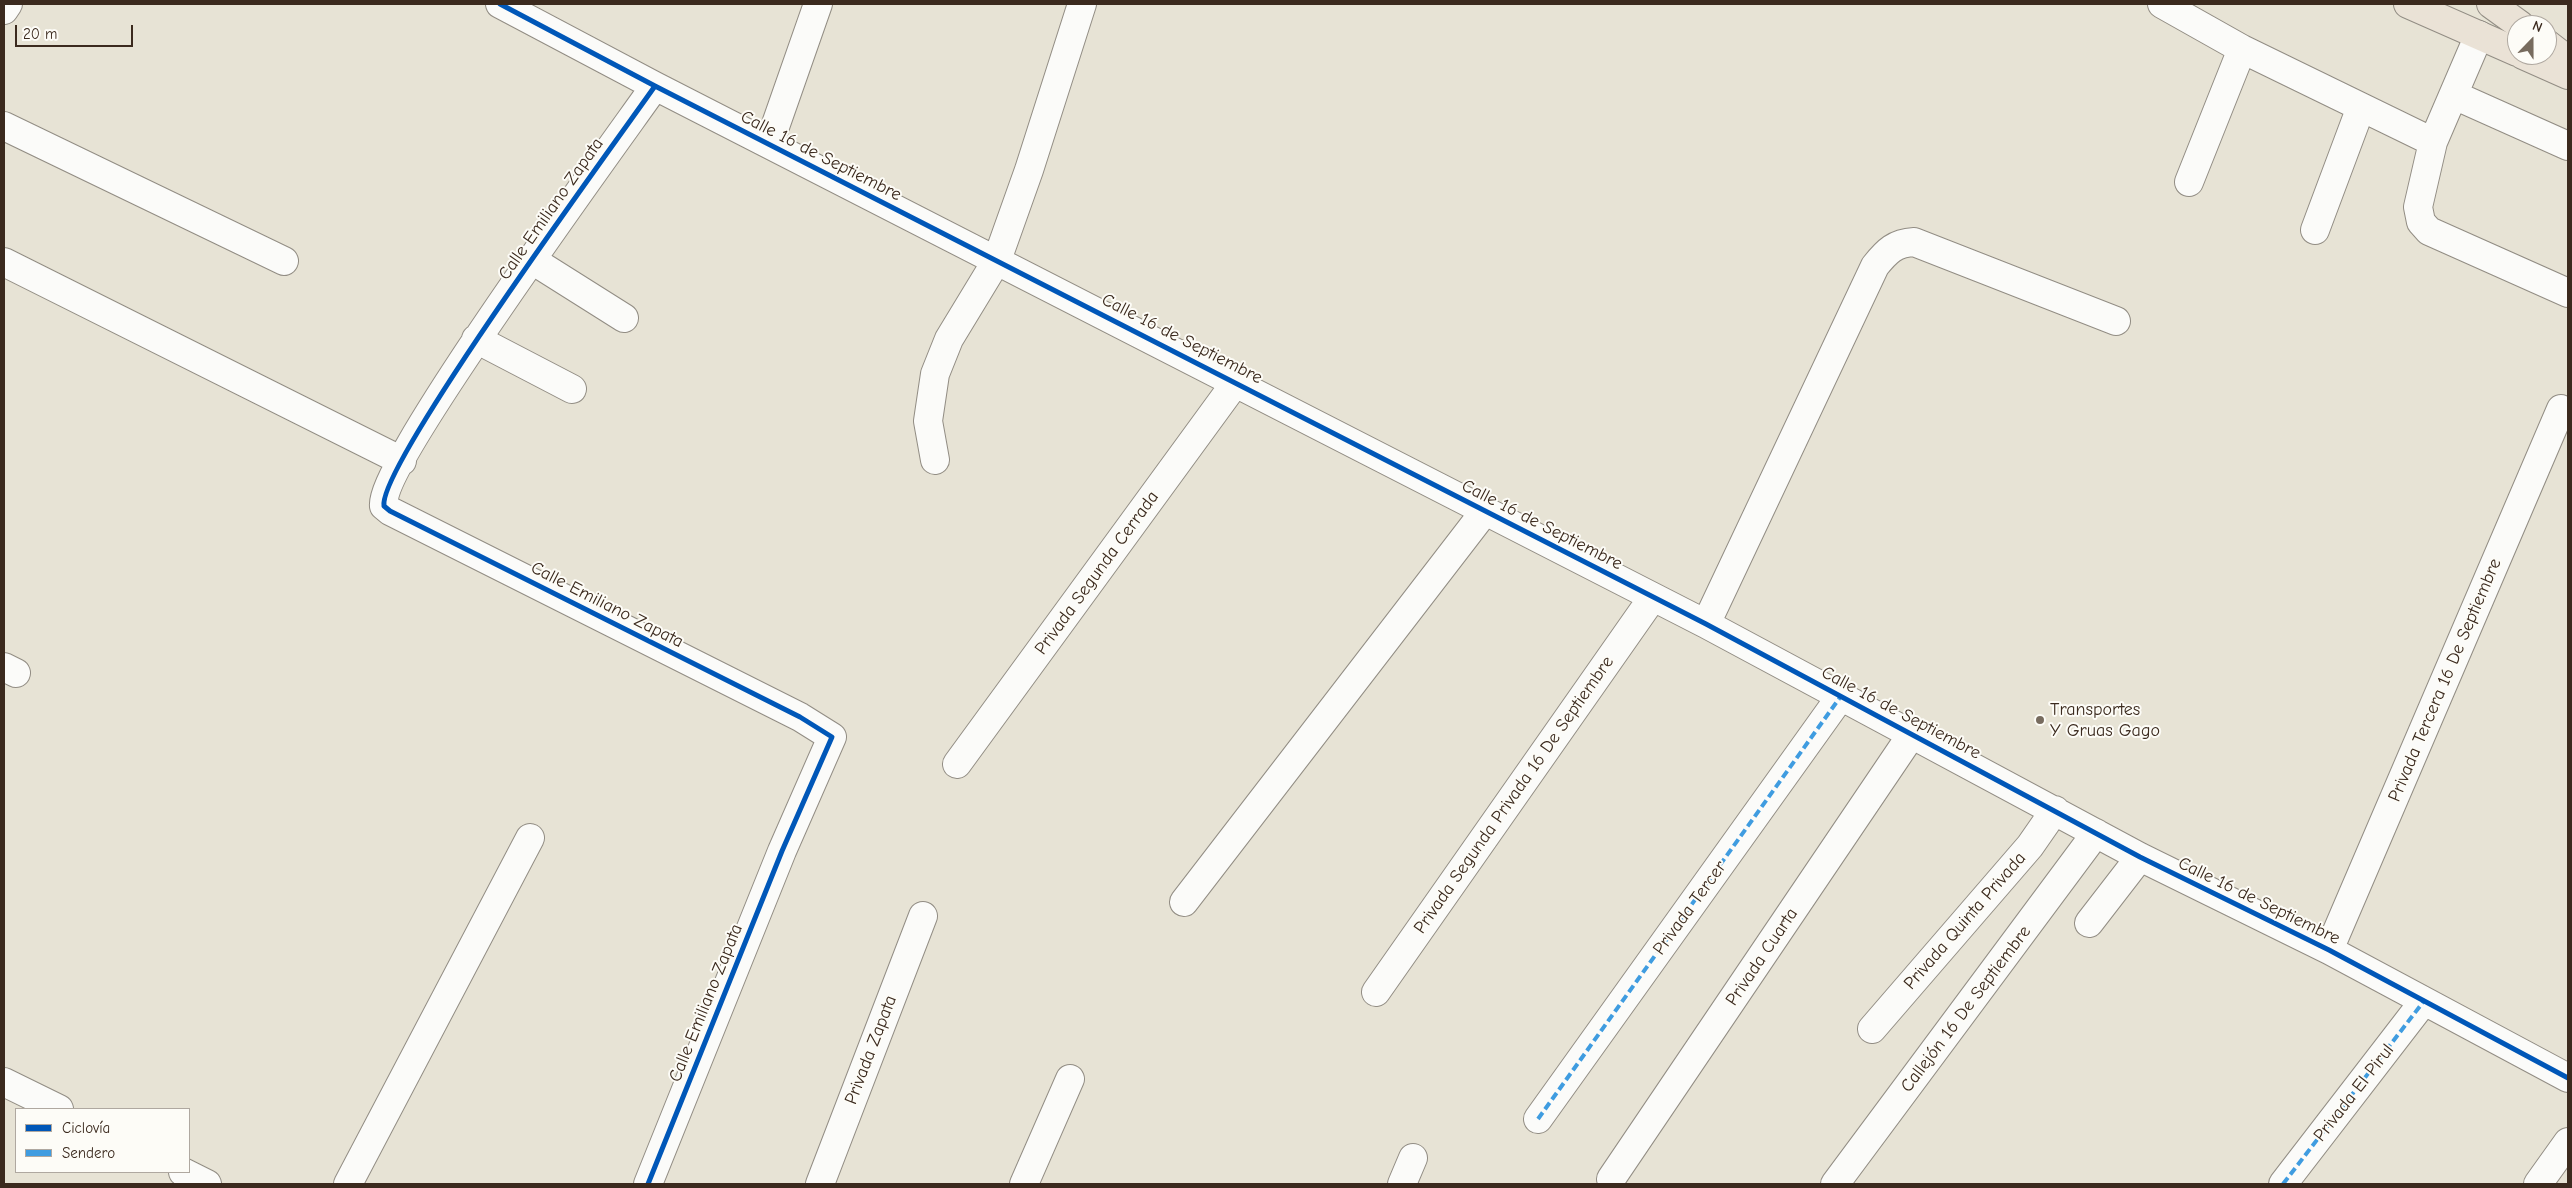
<!DOCTYPE html>
<meta charset="utf-8">
<style>
body{margin:0}
#map{position:relative;width:2572px;height:1188px;overflow:hidden;background:#e7e3d5;font-family:"Comic Neue",sans-serif}
canvas{display:block}
.frame{position:absolute;inset:0;border:5px solid #3b2a1e;pointer-events:none}
.legend{position:absolute;left:15px;top:1108px;width:175px;height:65px;box-sizing:border-box;background:#fdfcf7;border:1px solid #afa8a0;margin:0;padding:6px 9px;list-style:none;font-size:15px;color:#3b2a1e}
.legend li{display:flex;align-items:center;gap:10px;height:25px}
.legend b{width:25px;border:1px solid #afa8a0}
.north{position:absolute;left:2507px;top:15px;width:50px;height:50px;box-sizing:border-box;background:#fdfcf7;border:1px solid #afa8a0;border-radius:50%;rotate:22deg;font-size:14px;font-weight:700;line-height:20px;text-align:center;color:#3b2a1e}
.north::after{content:'';display:block;margin:auto;width:18px;height:22px;background:#776b5e;clip-path:polygon(50% 0,100% 100%,50% 72%,0 100%)}
.scale{position:absolute;left:15px;top:25px;width:118px;height:22px;box-sizing:border-box;border:2px solid #3b2a1e;border-top:0;padding-left:6px;font-size:15px;line-height:18px;white-space:nowrap;color:#3b2a1e;-webkit-text-stroke:4px #fdfcf7;paint-order:stroke}
</style>
<div id="map">
<canvas width="2572" height="1188"></canvas>
<div class="frame"></div>
<ul class="legend">
<li><b style="height:6px;background:#0057b8"></b>Ciclovía</li>
<li><b style="height:6px;background:#3f9ce0"></b>Sendero</li>
</ul>
<div class="north">N</div>
<div class="scale">20 m</div>
</div>
<script>
const context = document.querySelector('canvas').getContext('2d');
context.lineJoin = 'round';
function strokePath(path, color, width, dash) {
  context.strokeStyle = color;
  context.lineWidth = width;
  context.lineCap = dash ? 'butt' : 'round';
  context.setLineDash(dash || []);
  context.stroke(path);
}
function label(font, color, halo, rows, align = 'center') {
  context.font = font + ' "Comic Neue",sans-serif';
  context.lineWidth = 4;
  context.setLineDash([]);
  context.textBaseline = 'middle';
  context.strokeStyle = halo;
  context.fillStyle = color;
  for (const [text, x, y, turn = 0] of rows) {
    context.save();
    context.translate(x, y);
    context.rotate((+turn || 0) * Math.PI / 180);
    context.textAlign = isNaN(turn) ? turn : align;
    if (halo) context.strokeText(text, 0, 0);
    context.fillText(text, 0, 0);
    context.restore();
  }
}
const minor = new Path2D(`
 M500 4 655 86 1706 624 2140 857 2329 950 2568 1078
 M2162 4 2242 49 2433 142
 M4 10 8 4
 M2479 35 2433 142 2418 207 2421 222 2429 231 2568 293
 M2454 95 2568 146
 M4 126 284 261
 M769 144 818 4
 M2189 182 2242 49
 M2315 230 2361 107
 M532 260 624 318
 M4 262 402 461
 M476 339 572 389
 M935 460 928 421 935 374 949 339 997 260 1029 170 1082 4
 M1706 624 1875 266C1887 251 1895 243 1914 242L2116 321
 M4 667 16 673
 M957 764 1236 382
 M1184 902 1485 511
 M2089 923 2140 857
 M2329 950 2561 409
 M1376 992 1653 597
 M1872 1029 2030 846 2055 810
 M4 1082 59 1109
 M1538 1119 1841 696
 M183 1172 207 1184
 M1611 1179 1912 734
 M348 1184 530 838
 M648 1184 782 851 832 737 800 717 390 511 384 506C377 467 617 140 655 86
 M820 1184 923 916
 M1024 1184 1070 1079
 M1402 1184 1413 1158
 M1835 1184 2096 833
 M2283 1184 2424 1001
 M2538 1184 2568 1142`);
const major = new Path2D(`
 M2408 4 2517 52
 M2523 55 2568 75`);
const highway = new Path2D(`
 M2491 4 2520 25
 M2547 44 2568 60`);
strokePath(minor, '#928d84', 30);
strokePath(major, '#928d84', 30);
strokePath(highway, '#928d84', 30);
strokePath(minor, '#fbfbf9', 28);
strokePath(major, '#eae2d6', 28);
strokePath(highway, '#eae2d6', 28);
strokePath(new Path2D(`
 M1538 1119 1841 696
 M2283 1184 2424 1001`), '#3f9ce0', 4, [8, 4]);
strokePath(new Path2D(`
 M500 4 655 86 1706 624 2140 857 2329 950 2568 1078
 M648 1184 782 851 832 737 800 717 390 511 384 506C377 467 617 140 655 86`), '#0057b8', 5);
for (const [x, y, r, color] of [
 [2040,720,5,"#776b5e"]
]) {
  const dot = new Path2D();
  dot.arc(x, y, r, 0, 2 * Math.PI);
  context.fillStyle = color;
  context.fill(dot);
  strokePath(dot, '#fdfcf7', 2);
}
label('18px', '#3b2a1e', '#fdfcf7', [
 ["Calle 16 de Septiembre",821,156,27],
 ["Calle Emiliano Zapata",551,209,-55],
 ["Calle 16 de Septiembre",1182,339,27],
 ["Calle 16 de Septiembre",1542,525,27],
 ["Privada Segunda Cerrada",1097,573,-54],
 ["Calle Emiliano Zapata",607,605,27],
 ["Privada Tercera 16 De Septiembre",2445,680,-67],
 ["Calle 16 de Septiembre",1901,713,28],
 ["Privada Segunda Privada 16 De Septiembre",1514,795,-55],
 ["Calle 16 de Septiembre",2259,901,26],
 ["Privada Tercer",1690,908,-54],
 ["Privada Quinta Privada",1965,921,-49],
 ["Privada Cuarta",1762,957,-56],
 ["Calle Emiliano Zapata",706,1003,-68],
 ["Callejón 16 De Septiembre",1966,1009,-53],
 ["Privada Zapata",871,1050,-69],
 ["Privada El Pirul",2354,1093,-52]
]);
label('18px', '#3b2a1e', '#fdfcf7', [
 ["Transportes",2050,710],
 ["Y Gruas Gago",2050,731]
], 'left');
</script>
